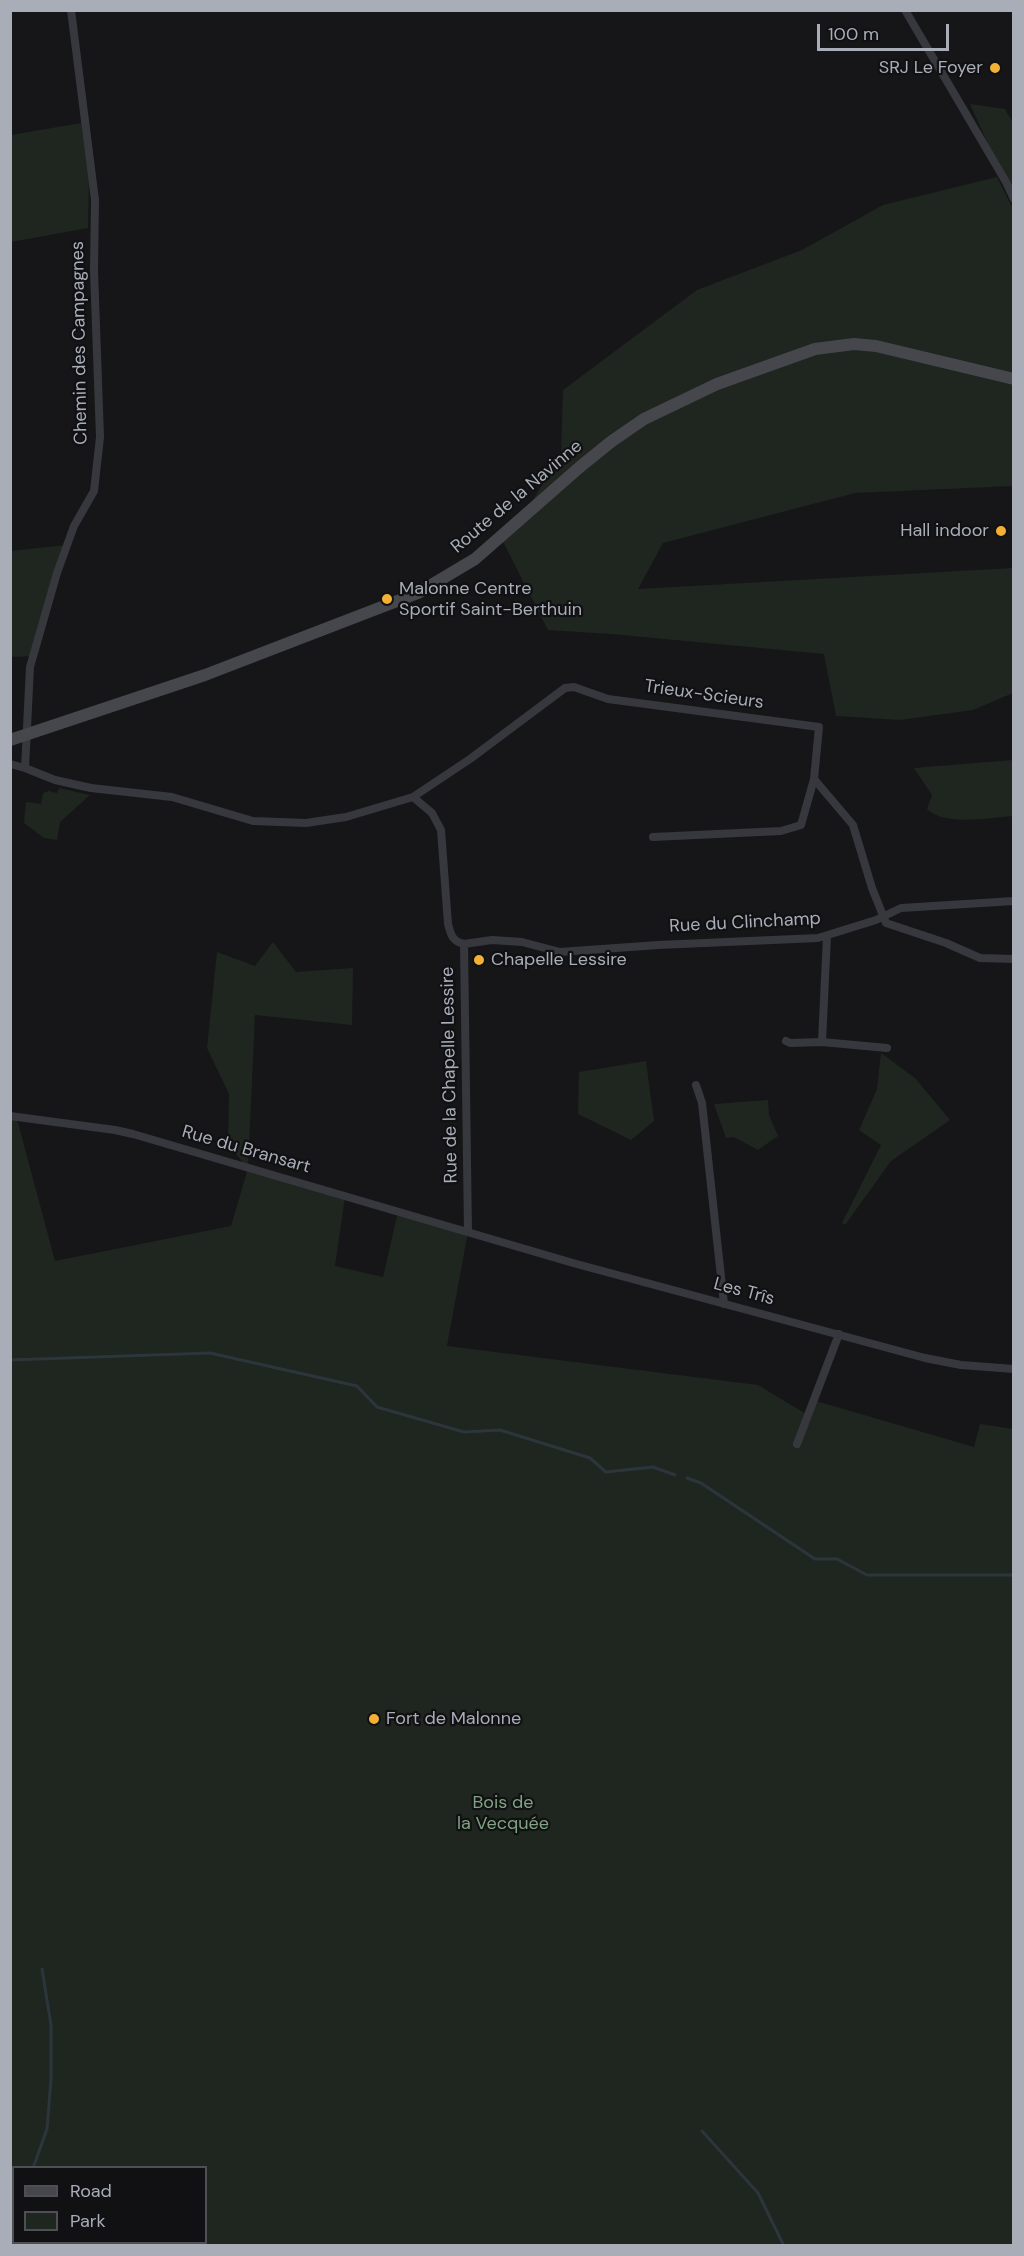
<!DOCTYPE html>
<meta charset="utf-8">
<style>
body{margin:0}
#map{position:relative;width:1024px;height:2256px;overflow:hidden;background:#161618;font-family:"DM Sans",sans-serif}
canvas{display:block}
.frame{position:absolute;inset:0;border:12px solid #a8adb8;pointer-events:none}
.legend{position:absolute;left:12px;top:2166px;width:195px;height:78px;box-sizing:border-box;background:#111113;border:2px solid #4d4f55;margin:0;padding:8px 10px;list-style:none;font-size:18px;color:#a8adb8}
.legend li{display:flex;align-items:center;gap:12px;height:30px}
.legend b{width:30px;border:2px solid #4d4f55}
.scale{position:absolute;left:817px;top:24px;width:132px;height:27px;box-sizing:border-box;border:3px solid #a8adb8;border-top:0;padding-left:8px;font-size:18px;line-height:21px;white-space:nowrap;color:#a8adb8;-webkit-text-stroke:4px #111113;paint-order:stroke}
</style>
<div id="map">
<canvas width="1024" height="2256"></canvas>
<div class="frame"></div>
<ul class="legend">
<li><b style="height:8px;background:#45474d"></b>Road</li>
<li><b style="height:16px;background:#1e261f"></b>Park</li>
</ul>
<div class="scale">100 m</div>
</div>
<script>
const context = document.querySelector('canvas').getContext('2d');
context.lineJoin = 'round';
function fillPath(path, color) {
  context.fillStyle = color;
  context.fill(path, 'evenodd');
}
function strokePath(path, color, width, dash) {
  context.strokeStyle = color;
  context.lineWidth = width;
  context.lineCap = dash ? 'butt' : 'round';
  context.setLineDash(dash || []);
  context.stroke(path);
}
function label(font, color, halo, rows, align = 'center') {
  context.font = font + ' "DM Sans",sans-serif';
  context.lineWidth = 4.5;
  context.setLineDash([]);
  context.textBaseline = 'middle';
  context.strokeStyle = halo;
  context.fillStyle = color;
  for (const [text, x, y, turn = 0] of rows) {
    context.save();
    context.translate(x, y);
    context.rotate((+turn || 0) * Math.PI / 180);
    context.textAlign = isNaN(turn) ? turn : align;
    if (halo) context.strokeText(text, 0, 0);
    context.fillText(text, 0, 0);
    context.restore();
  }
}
fillPath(new Path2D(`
 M970 104 1005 109 1013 123V199Z
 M81 123 89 179 88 228 11 242V135Z
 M997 177 1013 209V486L855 493 663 543 638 589 1013 568V693L973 710 900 720 836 716 824 654 611 634 548 630 501 538 527 510 561 453 563 390 697 290 802 250 883 205Z
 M67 545 33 656 11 657 10 551Z
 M1013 760V816C990 818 944 826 927 809L932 795 914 768Z
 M59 788 90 795 60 822 57 840 44 838 24 823 26 802 41 804 43 793 49 791 57 793Z
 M273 942 296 972 353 968 352 1025 255 1015 248 1168 345 1197 335 1266 383 1277 398 1212 468 1232 447 1346 758 1385 806 1414 816 1401 974 1447 980 1424 1013 1429V2245L11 2246V1118L17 1119 55 1261 231 1226 248 1168 228 1145 229 1094 207 1048 217 952 255 966ZM14 2168H206V2242H14Z
 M881 1053 915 1078 950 1120 891 1161 845 1225 842 1223 881 1145 859 1130 877 1089Z
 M646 1061 654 1121 631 1140 578 1114 579 1072Z
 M768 1100 769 1115 778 1136 758 1150 734 1137 726 1138 714 1104Z`), '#1e261f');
strokePath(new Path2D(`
 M10 1360 210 1353 357 1386 377 1407 464 1432 500 1430 590 1458 606 1472 653 1467 675 1475
 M687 1478 701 1483 815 1559H837L867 1575H1014
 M702 2131 758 2193 784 2246
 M33 2168 47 2129 51 2079V2025L42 1969
 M18 2242 19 2246`), '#2c353c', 3);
strokePath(new Path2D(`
 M71 10 95 200 94 271 100 437 94 491 74 526 57 573 30 667 25 768 55 780 91 788 172 797 253 821 306 823 346 817 413 797 470 759 565 688 574 687 608 699 819 727 814 779 853 825 872 888 886 923 946 943 980 958 1014 959
 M905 10 1006 182 1014 199
 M10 764 25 768
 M413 797 432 813 441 830 448 924C451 935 452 941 464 944L468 1232
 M653 837 781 831 801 825 814 779
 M464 944 492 940 522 942 560 952 658 945 818 938 876 920 901 908 1014 901
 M786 1041 790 1043 822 1042 887 1048
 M822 1042 827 936
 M696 1085 702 1103 724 1304
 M10 1116 115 1130 133 1134 573 1263 925 1358 961 1365 1014 1369
 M797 1444 839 1334`), '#37383d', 8);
strokePath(new Path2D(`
 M10 740 205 675 418 593 475 559 581 466 612 441 644 419 717 384 815 349 854 344 876 346 1014 379`), '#45474d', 12);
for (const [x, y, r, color] of [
 [995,68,6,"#f2b134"],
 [1001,531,6,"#f2b134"],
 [387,599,6,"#f2b134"],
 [479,960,6,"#f2b134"],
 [374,1719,6,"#f2b134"]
]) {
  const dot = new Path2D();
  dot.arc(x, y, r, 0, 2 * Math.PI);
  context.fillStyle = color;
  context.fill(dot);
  strokePath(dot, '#111113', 2);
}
label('18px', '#a8adb8', '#111113', [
 ["SRJ Le Foyer",983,68,"right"],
 ["Hall indoor",989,531,"right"],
 ["Malonne Centre",399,589],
 ["Sportif Saint-Berthuin",399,610],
 ["Chapelle Lessire",491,960],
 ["Fort de Malonne",386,1719]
], 'left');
label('18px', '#a8adb8', '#111113', [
 ["Chemin des Campagnes",80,343,-91],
 ["Route de la Navinne",517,497,-40],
 ["Trieux-Scieurs",704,695,8],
 ["Rue du Clinchamp",745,923,-3],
 ["Rue de la Chapelle Lessire",450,1075,-91],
 ["Rue du Bransart",246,1150,16],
 ["Les Trîs",744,1292,15]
]);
label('18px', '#7fa381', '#111113', [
 ["Bois de",503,1803],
 ["la Vecquée",503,1824]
]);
</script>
